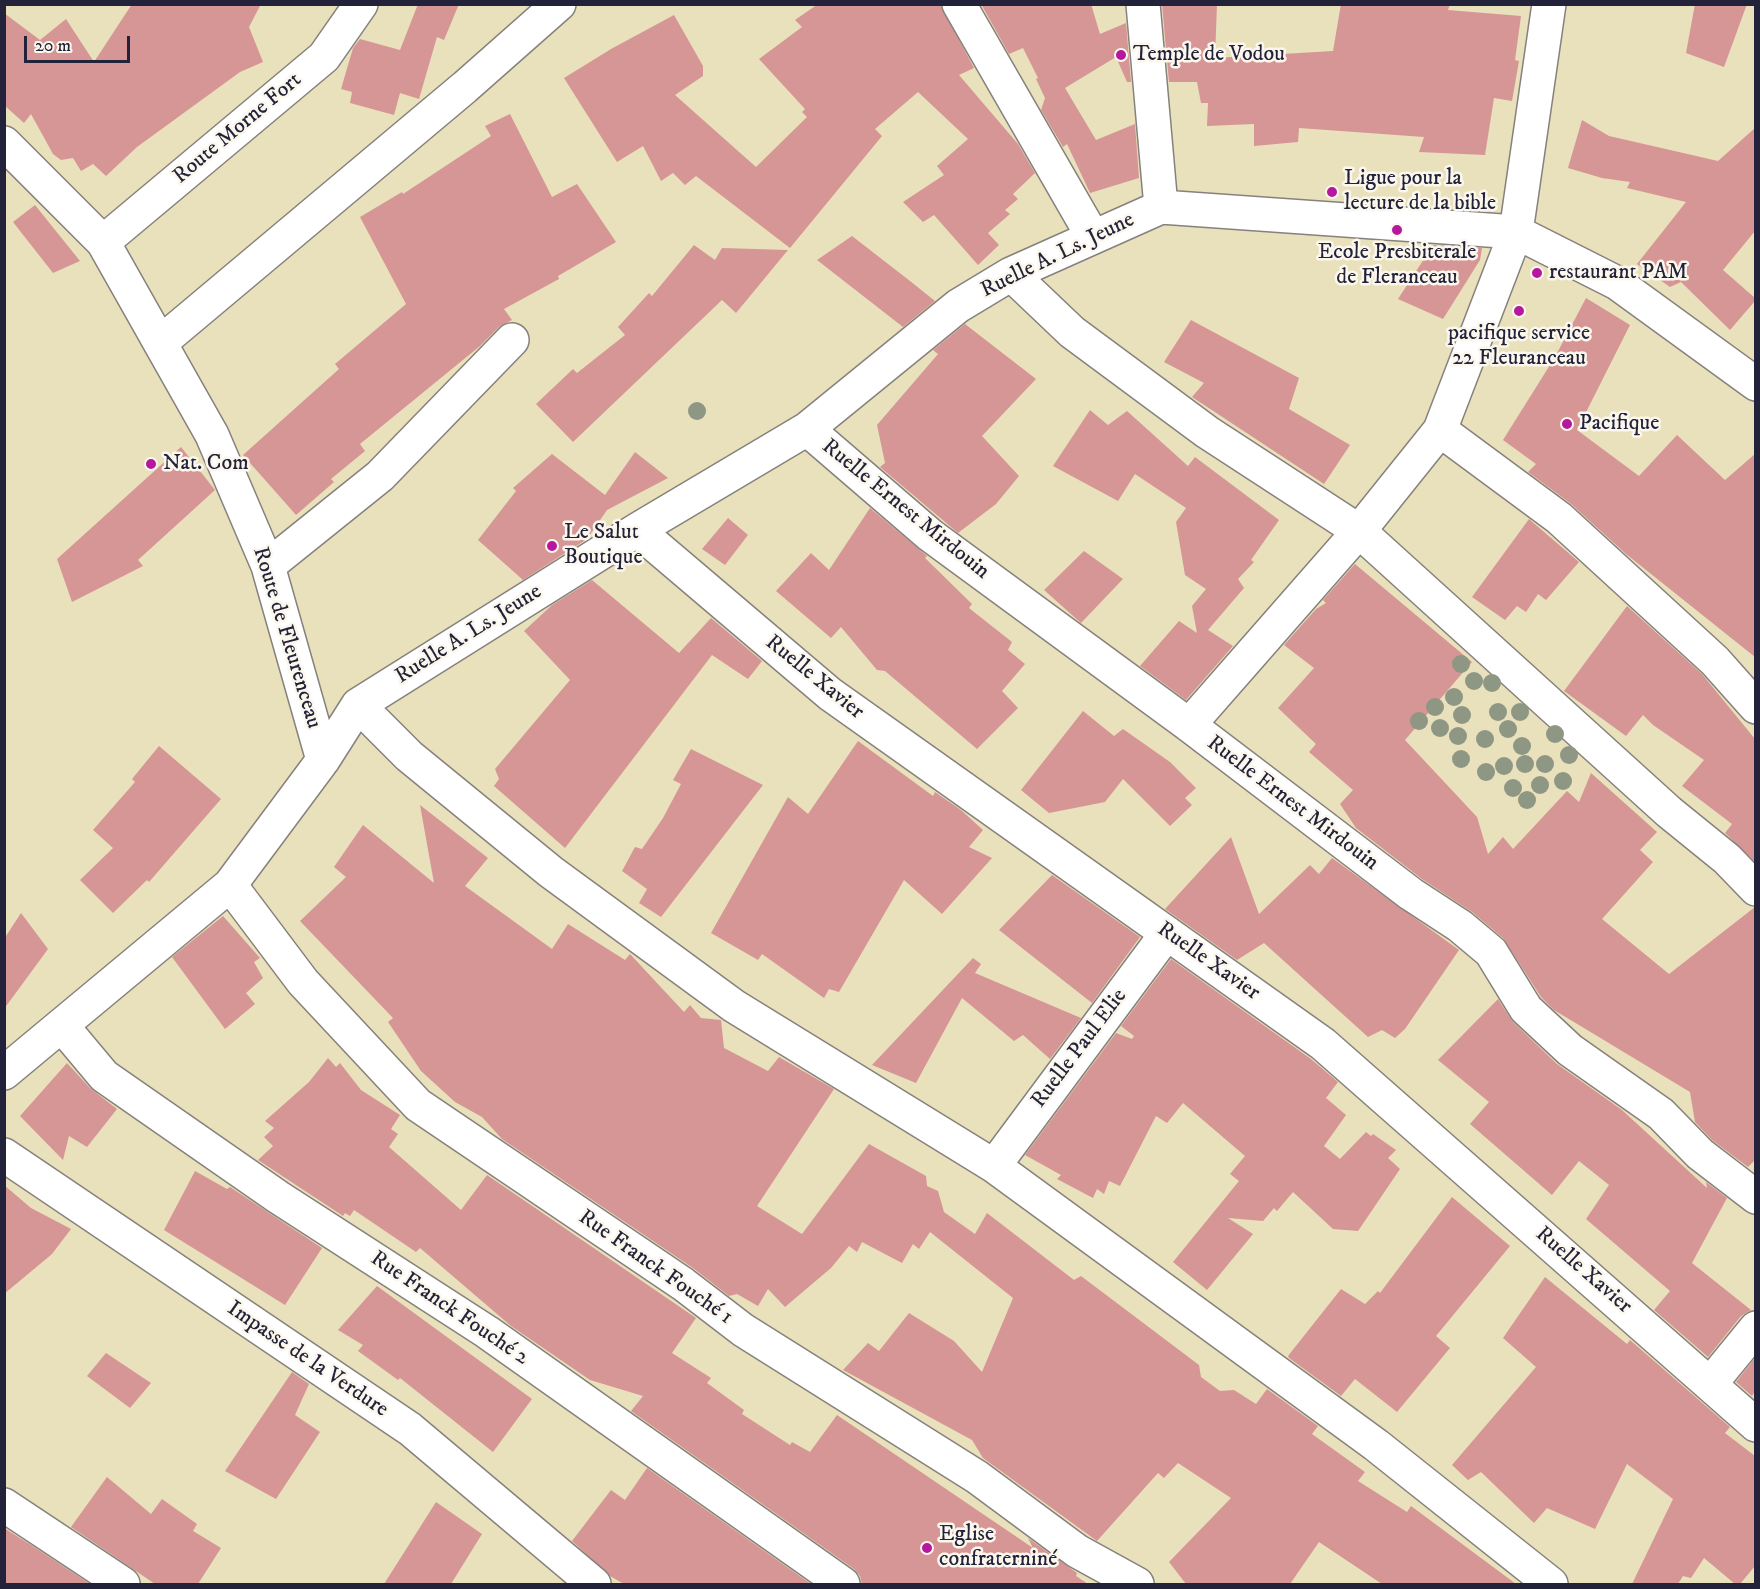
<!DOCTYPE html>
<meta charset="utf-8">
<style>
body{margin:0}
#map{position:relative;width:1760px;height:1589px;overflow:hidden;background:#e9e0bc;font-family:"IM FELL DW Pica",serif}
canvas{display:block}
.frame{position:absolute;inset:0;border:6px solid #22223b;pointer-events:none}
.scale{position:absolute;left:24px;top:36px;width:106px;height:27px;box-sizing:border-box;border:3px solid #22223b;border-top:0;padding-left:8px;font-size:18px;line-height:21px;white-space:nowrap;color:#22223b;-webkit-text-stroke:4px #fbf7ec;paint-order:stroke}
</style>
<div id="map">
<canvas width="1760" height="1589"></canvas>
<div class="frame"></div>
<div class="scale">20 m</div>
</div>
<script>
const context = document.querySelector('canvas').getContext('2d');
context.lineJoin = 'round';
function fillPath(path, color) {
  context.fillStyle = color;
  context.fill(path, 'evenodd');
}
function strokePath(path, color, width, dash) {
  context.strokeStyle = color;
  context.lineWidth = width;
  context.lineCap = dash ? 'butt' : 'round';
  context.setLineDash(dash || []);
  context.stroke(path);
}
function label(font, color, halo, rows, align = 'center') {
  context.font = font + ' "IM FELL DW Pica",serif';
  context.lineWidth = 5;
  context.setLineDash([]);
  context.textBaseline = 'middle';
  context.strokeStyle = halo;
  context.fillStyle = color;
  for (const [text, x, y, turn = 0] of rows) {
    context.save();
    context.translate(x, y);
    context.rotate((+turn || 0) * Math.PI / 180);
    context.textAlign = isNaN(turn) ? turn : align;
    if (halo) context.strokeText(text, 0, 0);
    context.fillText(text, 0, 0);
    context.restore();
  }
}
fillPath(new Path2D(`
 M132 4H261L249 27 263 62 240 72 137 147 106 176 93 164 81 171 73 158 61 160 53 154 31 114 24 123 4 105V13L40 40 66 19 94 62Z
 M418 4H459L444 40 437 37 419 99 400 93 394 115 350 103 352 92 341 89 353 48 360 39 400 50Z
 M818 4H940L974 68 959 75 1018 144 1035 173 1013 194 1018 199 1005 210 1010 214 988 233 999 245 978 265 934 215 923 222 903 202 944 175 937 166 968 139 918 92 875 129 882 136 790 248 696 176 685 185 673 173 661 181 643 146 617 162 564 78 611 49 674 15 703 66V76L675 95 756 167 807 117 802 112 805 109 759 59 802 27 795 20Z
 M981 4H1091L1100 34 1126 23 1131 82H1127L1116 57 1065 88 1096 140 1135 124 1139 178 1090 193 1067 144 1063 147 1041 110 1045 98 1036 79 1038 78 1023 48 1009 54Z
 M1162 4H1217L1215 58 1333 51 1341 4H1450L1448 10 1521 16 1515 60 1519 61 1512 101 1494 98 1485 155 1419 152 1424 137 1299 128 1298 142 1254 146V124L1207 126 1208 103H1201L1197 82H1169Z
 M1695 4H1747L1724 67 1686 53Z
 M510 114 552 197 577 184 616 242 558 276 559 279 504 309 512 320 499 327 480 346 360 444 365 451 331 479 334 482 296 515 243 455 339 369 335 364 406 304 360 217 402 192 403 194 491 136 485 126Z
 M1582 120 1609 136 1718 161 1755 128V231L1723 270 1755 298V301L1730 330 1681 282 1670 287 1637 264 1686 202 1627 188 1630 182 1602 178 1568 168Z
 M35 205 80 261 53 273 13 222Z
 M852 236 910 281 935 301 903 327 817 260Z
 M694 245 715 260 722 248 788 250 736 313 722 300 573 442 536 404 573 369 577 373 625 335 618 327 649 293 652 296Z
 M1433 245 1482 248 1480 260 1443 319 1398 299Z
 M1586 298 1630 325 1577 430 1639 476 1677 435 1725 480 1755 454V657L1626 554 1570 503 1528 472 1536 464 1503 440 1555 357Z
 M1191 320 1299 378 1289 409 1350 445 1324 484 1192 397 1204 383 1164 362Z
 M965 324 1036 379 982 436 1019 476 996 504 958 533 880 467 885 463 877 425 938 354 933 350Z
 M1090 410 1108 425 1127 411 1188 466 1195 457 1279 520 1251 560 1254 562 1238 579 1244 588 1208 630 1233 646 1186 700 1140 666 1179 621 1197 633 1192 606 1206 589 1185 575 1176 522 1186 508 1135 474 1118 501 1053 466Z
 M181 447 215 490 138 560 143 566 72 602 57 559Z
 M635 452 668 478 607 510 587 539 523 580 478 540 516 491 513 488 552 454 605 495Z
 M870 508 927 556 925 558 972 604 969 608 1012 642 1008 650 1025 664 1002 691 1018 708 977 749 885 671 877 670 841 627 831 638 776 591 811 553 829 570Z
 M728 518 748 535 725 565 702 549Z
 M1529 519 1579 562 1546 600 1538 594 1526 612 1517 606 1505 620 1472 597Z
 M1084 551 1123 579 1081 623 1044 590Z
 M1355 564 1472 662 1405 740 1477 817 1488 854 1503 837 1513 849 1567 791 1579 802 1591 773 1657 832 1640 850 1653 862 1602 919 1669 974 1755 907V1160L1748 1167 1712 1140 1695 1122 1690 1092 1554 1010 1541 997 1503 938 1472 912 1422 879 1356 828 1340 804 1353 790 1309 752 1316 744 1278 708 1314 668 1284 645 1316 609 1326 603 1323 600Z
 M592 580 679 653 711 618 762 661 748 679 712 655 565 848 494 786 499 779 495 769 570 680 524 631 552 605Z
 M1627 606 1702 674 1755 739V862L1725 833 1732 824 1682 786 1704 760 1653 725 1643 715 1626 736 1564 691Z
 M1083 711 1114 736 1123 729 1170 762 1196 788 1185 798 1192 805 1170 826 1123 779 1105 802 1049 813 1021 790Z
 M858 741 933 796 935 792 961 810 983 830 969 847 992 858 942 914 904 880 839 992 829 989 824 998 762 954 758 960 711 933 788 797 808 814Z
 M159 746 221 799 149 882 147 880 113 913 80 880 113 848 93 830 135 782 132 779Z
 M691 749 763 785 661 917 639 903 647 889 622 871 635 847 642 849 663 818 681 784 673 780Z
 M420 805 488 858 465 886 552 949 568 924 625 960 630 954 684 1012 690 1005 701 1018 721 1020 724 1048 768 1071 779 1057 834 1089 757 1206 802 1234 869 1144 926 1176 927 1186 938 1191 944 1212 975 1234 987 1213 1074 1280 1081 1276 1199 1365 1201 1377 1220 1391 1234 1390 1256 1404 1267 1389 1318 1426 1312 1434 1365 1472 1358 1481 1407 1512 1411 1506 1516 1584H1382L1319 1542 1290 1584H1186L1169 1562 1231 1498 1178 1463 1164 1478 1158 1473 1097 1541 983 1458 972 1440 843 1370 868 1343 879 1351 909 1313 954 1341 982 1372 1013 1298 930 1232 919 1249 913 1244 902 1263 862 1242 857 1252 849 1246 831 1268 785 1307 768 1289 758 1306 737 1294 729 1296 693 1268 502 1139 482 1117 455 1102 421 1071 388 1022 393 1018 300 921 346 877 334 867 363 825 434 883Z
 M1231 837 1259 914 1310 865 1319 874 1332 858 1459 950 1405 1029 1395 1038 1382 1030 1368 1037 1264 943 1237 960 1165 909Z
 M1052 875 1140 937 1092 1003 999 930Z
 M21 913 48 949 4 1009V939Z
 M223 916 260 958 254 962 263 978 246 993 255 1004 225 1029 172 957Z
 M973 958 981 964 975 973 1081 1018 1050 1059 1023 1035 1014 1041 962 998 916 1083 872 1065Z
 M1171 959 1311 1059 1338 1082 1326 1098 1346 1115 1324 1146 1340 1159 1366 1132 1371 1136 1373 1134 1396 1150 1388 1158 1400 1169 1358 1231 1333 1229 1293 1192 1277 1211 1274 1208 1263 1221 1228 1218 1253 1234 1207 1290 1173 1262 1239 1181 1230 1174 1245 1156 1183 1103 1167 1123 1156 1116 1120 1186 1109 1181 1104 1194 1097 1189 1093 1198 1057 1179 1061 1175 1025 1155 1116 1033 1132 1039 1134 1036 1121 1026Z
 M1498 999 1513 1022 1557 1064 1622 1110 1707 1188 1706 1182 1727 1198 1692 1263 1751 1310 1741 1316 1708 1357 1654 1310 1670 1291 1586 1219 1609 1185 1579 1161 1552 1195 1470 1124 1489 1102 1438 1060Z
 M328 1058 336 1067 340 1063 361 1090 400 1115 391 1129 398 1134 389 1147 461 1210 487 1175 696 1318 672 1353 711 1378 707 1383 744 1410 742 1414 790 1445 792 1442 810 1452 837 1415 1033 1548 1028 1538 1077 1573 1076 1576 1088 1584H862L860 1576 854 1569 631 1411 643 1396 590 1380 511 1326 420 1248 416 1252 354 1210 350 1216 345 1213 343 1216 258 1160 273 1146 264 1137 274 1128 265 1121 309 1082Z
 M67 1063 90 1088 117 1109 87 1147 69 1136 63 1160 20 1116Z
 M195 1171 227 1189 230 1187 322 1248 285 1305 164 1230Z
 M4 1185 31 1208 71 1229 52 1254 4 1294Z
 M1452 1197 1510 1246 1436 1336 1450 1348 1397 1412 1355 1379 1341 1396 1289 1358 1288 1356 1341 1289 1365 1304 1378 1291 1380 1293Z
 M1545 1277 1627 1344 1630 1340 1730 1427 1725 1433 1755 1456V1566L1740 1584H1735L1704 1558 1691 1578 1683 1576 1678 1584H1632L1673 1499 1627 1464 1595 1529 1547 1508 1534 1523 1481 1472 1468 1480 1452 1465 1536 1367 1503 1338Z
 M377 1286 532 1399 493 1452 400 1378 398 1380 358 1351 363 1345 338 1330Z
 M106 1353 151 1383 130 1408 87 1376Z
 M1755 1358V1391L1752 1396 1736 1382Z
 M292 1372 309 1384 295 1415 320 1432 276 1499 225 1471Z
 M647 1468 811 1584H624L610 1576 572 1541 611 1490 625 1500Z
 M107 1477 151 1514 162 1499 197 1524 193 1531 221 1548 198 1584H155L71 1527Z
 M436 1502 482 1534 451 1584H384Z
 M4 1528 31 1545 90 1584H4Z`), '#d69695');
const street = new Path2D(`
 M959 4 1093 237
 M1143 4 1161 207
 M4 143 103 242 212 435 268 566 323 760
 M103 242 324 57 361 4
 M1011 274 1072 332 1207 432 1359 531 1669 812 1727 859 1756 889
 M160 343 465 87 559 4
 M807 429 930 535 1189 725 1411 894 1460 926 1491 952 1526 1009 1570 1050 1661 1114 1700 1154 1756 1197
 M1440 430 1559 518 1715 661 1756 707
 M637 530 830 694 1323 1044 1756 1425
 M268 566 380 476 512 340
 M358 705 409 756 551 872 734 1006 994 1166 1376 1445 1551 1584
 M1189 725 1359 531 1440 430 1516 232 1549 4
 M230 885 303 982 418 1105 683 1284 743 1330 977 1477 1077 1551 1137 1584
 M63 1027 104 1076 278 1197 487 1332 843 1584
 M4 1073 230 885 323 760 358 705 637 530 807 429 958 306 1011 274 1161 207 1516 232 1617 283 1756 384
 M4 1155 410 1429 594 1584
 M994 1166 1167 933
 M1711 1383 1756 1328
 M4 1505 123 1584`);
strokePath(street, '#86817c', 36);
strokePath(street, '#fff', 33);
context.fillStyle = '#8d9783';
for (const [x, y] of [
 [697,411],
 [1461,664],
 [1474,681],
 [1492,683],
 [1454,697],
 [1435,707],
 [1498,712],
 [1520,712],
 [1462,715],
 [1419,721],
 [1440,728],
 [1508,729],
 [1555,734],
 [1458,736],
 [1485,739],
 [1522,746],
 [1569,755],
 [1461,759],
 [1525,764],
 [1545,764],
 [1504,766],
 [1486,772],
 [1563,781],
 [1540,785],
 [1513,788],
 [1527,800]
]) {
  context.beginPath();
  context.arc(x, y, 9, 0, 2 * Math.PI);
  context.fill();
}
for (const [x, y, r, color] of [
 [1121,55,6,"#b5179e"],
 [1332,192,6,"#b5179e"],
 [1397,230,6,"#b5179e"],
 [1537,273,6,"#b5179e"],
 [1519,311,6,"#b5179e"],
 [1567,424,6,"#b5179e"],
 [151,464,6,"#b5179e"],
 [552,546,6,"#b5179e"],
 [927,1548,6,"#b5179e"]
]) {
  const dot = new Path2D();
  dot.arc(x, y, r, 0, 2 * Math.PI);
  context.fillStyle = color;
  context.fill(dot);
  strokePath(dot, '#fbf7ec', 2);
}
label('22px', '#22223b', '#fbf7ec', [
 ["Temple de Vodou",1133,55],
 ["Ligue pour la",1344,179],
 ["lecture de la bible",1344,204],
 ["Ecole Presbiterale",1397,253,"center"],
 ["de Fleranceau",1397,278,"center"],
 ["restaurant PAM",1549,273],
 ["pacifique service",1519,334,"center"],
 ["22 Fleuranceau",1519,359,"center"],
 ["Pacifique",1579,424],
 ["Nat. Com",163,464],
 ["Le Salut",564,533],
 ["Boutique",564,558],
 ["Eglise",939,1535],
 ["confraterniné",939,1560]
], 'left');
label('22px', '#22223b', '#fbf7ec', [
 ["Route Morne Fort",238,129,-40],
 ["Ruelle A. Ls. Jeune",1058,256,-26],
 ["Ruelle Ernest Mirdouin",905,510,39],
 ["Ruelle A. Ls. Jeune",469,635,-32],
 ["Route de Fleurenceau",286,638,73],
 ["Ruelle Xavier",814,678,39],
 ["Ruelle Ernest Mirdouin",1292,804,37],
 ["Ruelle Xavier",1208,962,35],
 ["Ruelle Paul Elie",1080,1049,-53],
 ["Rue Franck Fouché 1",655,1268,35],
 ["Ruelle Xavier",1583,1271,41],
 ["Rue Franck Fouché 2",449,1309,34],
 ["Impasse de la Verdure",307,1360,34]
]);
</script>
